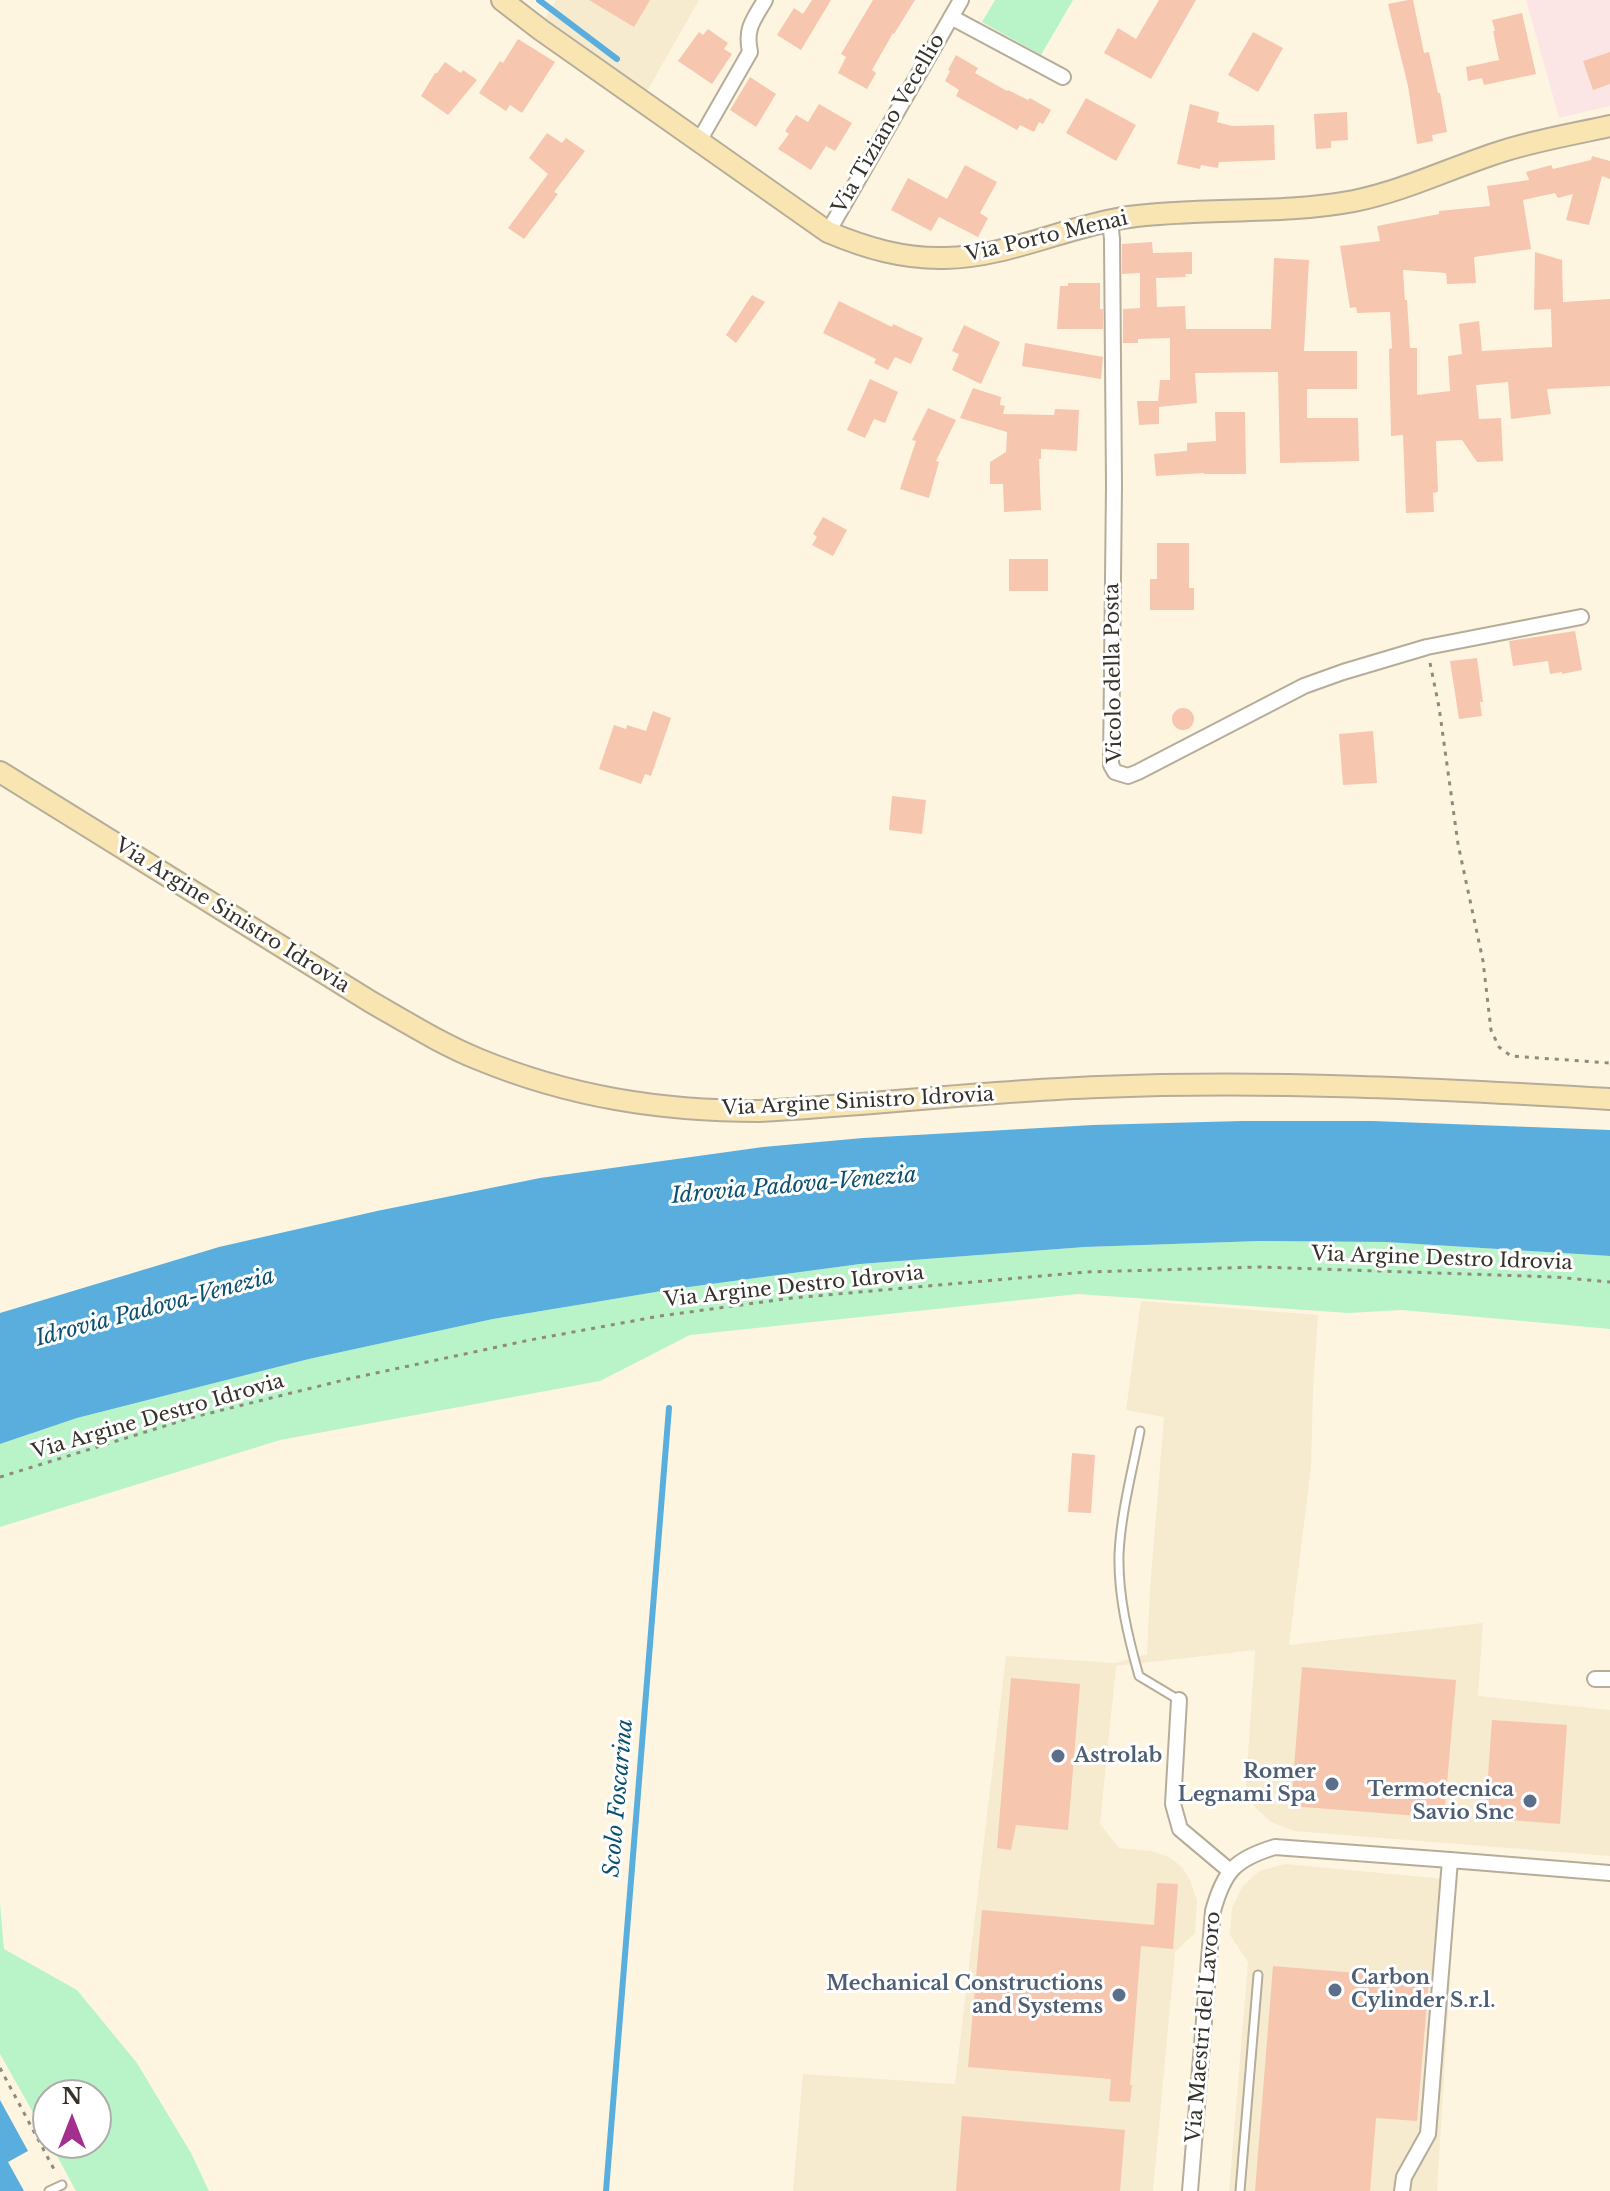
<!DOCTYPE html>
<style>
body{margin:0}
#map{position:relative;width:1610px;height:2191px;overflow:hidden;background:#fef5e1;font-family:"Libre Baskerville",serif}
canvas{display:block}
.north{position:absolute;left:32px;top:2079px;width:80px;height:80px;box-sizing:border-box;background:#fff;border:2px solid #afadaa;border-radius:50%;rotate:0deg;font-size:22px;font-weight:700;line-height:32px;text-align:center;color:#36322a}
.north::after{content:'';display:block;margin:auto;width:28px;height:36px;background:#a2308c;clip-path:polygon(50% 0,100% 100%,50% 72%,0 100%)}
</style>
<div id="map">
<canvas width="1610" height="2191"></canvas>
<div class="north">N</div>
</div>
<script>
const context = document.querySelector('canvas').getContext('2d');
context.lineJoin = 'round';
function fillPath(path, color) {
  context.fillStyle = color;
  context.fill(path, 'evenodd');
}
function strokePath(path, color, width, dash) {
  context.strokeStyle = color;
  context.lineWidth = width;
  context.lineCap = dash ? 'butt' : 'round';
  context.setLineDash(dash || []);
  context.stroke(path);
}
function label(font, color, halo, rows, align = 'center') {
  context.font = font + ' "Libre Baskerville",serif';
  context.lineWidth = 6;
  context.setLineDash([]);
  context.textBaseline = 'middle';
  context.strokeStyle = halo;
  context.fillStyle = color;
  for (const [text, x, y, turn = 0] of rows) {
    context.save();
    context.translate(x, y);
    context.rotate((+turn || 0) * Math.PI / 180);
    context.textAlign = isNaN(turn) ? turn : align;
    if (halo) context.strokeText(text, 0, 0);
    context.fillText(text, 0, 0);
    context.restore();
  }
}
fillPath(new Path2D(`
 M556 0H699L647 91 544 20Z
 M1141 1301 1318 1315 1313 1390 1311 1467 1289 1645 1483 1623 1478 1696 1610 1710V1856L1294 1831 1271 1822 1254 1806 1246 1785 1255 1650 1116 1666 1100 1824 1119 1848 1151 1851 1169 1857 1182 1867 1190 1880 1197 1900 1195 1933 1175 1952 1153 2191H793L803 2074 955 2084 1006 1656 1116 1663 1147 1654 1150 1590 1164 1417 1126 1410Z
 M1285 1864 1456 1880 1437 2191H1229L1248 1962 1230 1935 1232 1908 1242 1887 1259 1871Z`), '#f6eacf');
fillPath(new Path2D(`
 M1526 0H1610V106L1559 118Z`), '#fce6e5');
fillPath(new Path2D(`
 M995 0H1073L1041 55 982 22Z
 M1260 1241 1386 1242 1610 1256V1329L1402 1310 1348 1313 1078 1294 690 1335 600 1381 280 1440 0 1527V1444L77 1418 309 1359 493 1319 674 1289 860 1264 1085 1247Z
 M0 1903 4 1949 77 1990 137 2063 191 2153 209 2191H76L50 2143H96V2095H48V2139L0 2054Z`), '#b8f4c7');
fillPath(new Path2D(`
 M1242 1121H1372L1610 1130V1256L1386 1242 1260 1241 1085 1247 860 1264 674 1289 493 1319 309 1359 77 1418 0 1444V1313L219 1247 377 1211 540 1178 763 1147 863 1138 1093 1125Z
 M0 2100 28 2151 8 2162 24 2191H0Z`), '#5aaedd');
strokePath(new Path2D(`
 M539 0 617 59
 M606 2191 669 1408`), '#5aaedd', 6);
fillPath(new Path2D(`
 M589 0H650L634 27Z
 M812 0H831L801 50 777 35 794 8 803 14Z
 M873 0H915L894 34 893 33 872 70 876 73 867 89 838 73 846 57 841 54Z
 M1159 0H1196L1151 79 1104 53 1118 28 1136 39Z
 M1408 0H1413L1424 53 1429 52 1438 93H1440L1447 132 1432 135 1433 141 1417 144 1408 86 1388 4Z
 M1522 13 1536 74 1484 85 1482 78 1468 81 1466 67 1499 60 1493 31H1495L1492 20Z
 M708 29 728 43 724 49 732 54 712 84 678 61 699 32 703 35Z
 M1253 32 1283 48 1258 92 1228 75Z
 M518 39 555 62 522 113 510 105 506 111 479 93 500 61 503 63Z
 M1610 52V84L1593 90 1583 61Z
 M956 55 978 68 975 73 1007 91 1008 90 1028 100 1030 98 1051 110 1043 124 1039 122 1034 132 1020 125 1017 130 956 96 959 90 945 81 950 71 948 70Z
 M445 62 461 73 463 70 477 80 448 115 421 96 435 73H437Z
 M750 77 776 94 756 127 730 110Z
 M1086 98 1136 125 1116 161 1066 133Z
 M819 104 852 123 835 151 826 146 811 170 778 149 789 134 785 131 796 115 808 122Z
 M1190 104 1219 112 1217 122 1232 126 1274 125 1275 160 1219 162 1218 168 1201 165 1200 169 1177 164Z
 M1347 112 1348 140 1331 141V148L1316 149 1314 114Z
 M547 133 562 143 566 138 585 151 554 192 558 194 524 239 508 228 548 174 529 158Z
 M1592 156 1610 161V179L1602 176 1589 225 1566 220 1573 194 1558 198 1555 193 1523 200 1531 249 1474 257 1476 283 1447 284 1446 273 1403 270 1405 300H1407L1410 348H1417V395L1450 391 1448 356 1462 354 1459 324 1479 321 1482 351 1552 347 1551 309 1534 310 1535 252 1562 260 1563 302 1610 299V386L1547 389 1551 414 1511 419 1508 382 1476 385 1479 419 1501 418 1503 461 1477 462 1462 440 1436 441 1438 492 1433 493 1434 512 1406 513 1403 435 1391 436 1389 349 1392 348 1390 312 1357 313 1356 307 1350 308 1340 246 1380 241 1377 226 1439 214V211L1490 206 1487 186 1529 180 1526 172 1551 165 1553 169 1591 160Z
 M965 165 997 182 980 213 988 218 978 237 939 217 931 231 891 210 908 178 947 199Z
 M1152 242 1153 253 1192 252V274H1185L1186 277 1156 278 1157 307 1185 306 1186 329H1271L1274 258 1309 260 1304 351H1357V389H1307V418H1358L1359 461 1280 463 1278 372 1195 373 1197 403 1159 407V424L1139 425 1137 401H1158L1160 380H1170V338L1138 339V343H1123V309L1140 308V273L1122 274V244Z
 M1068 283H1100V309H1103V329H1057L1060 286H1068Z
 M752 295 765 302 736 343 726 335Z
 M839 301 892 327 893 324 923 338 911 364 895 357 888 370 874 363 876 359 823 333Z
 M964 325 1000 342 981 384 952 370 959 354 952 351Z
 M1025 343 1103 357 1101 379 1022 366Z
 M870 379 898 392 885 423 874 419 865 438 847 430Z
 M973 388 1001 397 1000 405 1005 406 1003 414 1054 415 1055 409 1079 410 1077 451 1041 449V459H1039L1041 510 1004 512 1003 484H990V462L1006 452 1007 432 960 418Z
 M928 408 956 420 936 461 939 462 929 498 900 489 916 441 912 440Z
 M1215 412H1245L1246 474H1204V473L1156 476 1154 454 1187 451V443L1216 441Z
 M823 517 847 530 833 556 812 545 817 537 813 534Z
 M1157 543H1189V588H1194V610H1150V579H1157Z
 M1009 559H1048V591H1009Z
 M1575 631 1582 670 1562 674V672L1550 674 1548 661 1513 666 1509 641Z
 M1477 658 1483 702H1480L1482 716 1459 719 1450 661Z
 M1172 719a11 11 0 1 1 22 0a11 11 0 1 1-22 0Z
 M653 711 671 718 651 776 645 774 641 784 599 769 614 725 626 729 627 725 646 731Z
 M1373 731 1377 783 1343 785 1339 734Z
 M892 796 926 800 922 834 889 830Z
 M1072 1453 1095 1455 1091 1513 1068 1512Z
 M1302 1667 1456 1680 1444 1818 1291 1806Z
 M1011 1678 1080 1684 1068 1830 1016 1825 1011 1850 997 1848Z
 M1492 1720 1567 1725 1560 1824 1485 1818Z
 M1157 1883 1178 1884 1173 1949 1141 1946 1130 2085H1132L1130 2102 1109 2101 1111 2079 968 2067 982 1910 1154 1925Z
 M1273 1966 1429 1979 1417 2121 1376 2118 1370 2191H1255Z
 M962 2116 1125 2130 1120 2191H956Z`), '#f6c6af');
const lane = new Path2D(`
 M1140 1431C1132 1472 1121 1513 1119 1554 1118 1596 1128 1637 1139 1676L1179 1700
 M49 2191 62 2185
 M1240 2191 1258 1975`);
const street = new Path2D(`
 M951 17 1063 77
 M699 141 750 52C745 28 753 21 765 0
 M1110 221 1112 239 1114 485 1111 765 1115 772 1128 776 1138 772 1304 686 1343 672 1427 647 1581 617
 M828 232 961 0
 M1595 1679H1610
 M1179 1700 1173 1804 1180 1829 1230 1871
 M1450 1860 1610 1873
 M1190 2191 1213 1911C1224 1871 1235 1859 1275 1847L1450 1860 1428 2134 1404 2177 1402 2191`);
const secondary = new Path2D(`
 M502 0 541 30 828 232C866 248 903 259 945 258 1008 257 1067 226 1129 217 1203 207 1280 215 1354 201 1407 190 1452 167 1503 151 1538 140 1574 134 1610 126
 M0 772 371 1002C406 1022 441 1044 478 1059 570 1097 661 1111 759 1111 873 1105 986 1091 1099 1087 1269 1080 1440 1089 1610 1099`);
strokePath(lane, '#b5ad99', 11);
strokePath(street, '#b5ad99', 18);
strokePath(secondary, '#b5ad99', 24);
strokePath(new Path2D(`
 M1430 663 1439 707 1458 844 1483 961 1491 1030 1499 1047 1511 1056 1610 1063
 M0 1477 194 1417 348 1379 530 1340 660 1316 792 1298 1086 1272 1260 1267 1555 1277 1610 1282
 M0 2068 56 2173`), '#908a7d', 3, [4, 6]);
strokePath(lane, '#fff', 7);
strokePath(street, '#fff', 14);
strokePath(secondary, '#f9e5b2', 20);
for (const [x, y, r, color] of [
 [1058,1756,8,"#5c6f8a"],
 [1332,1784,8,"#5c6f8a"],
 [1530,1801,8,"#5c6f8a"],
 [1335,1990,8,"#5c6f8a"],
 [1119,1995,8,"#5c6f8a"]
]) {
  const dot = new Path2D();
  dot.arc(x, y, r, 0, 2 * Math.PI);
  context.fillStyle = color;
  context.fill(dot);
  strokePath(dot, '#fff', 3);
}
label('20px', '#36322a', '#fff', [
 ["Via Tiziano Vecellio",889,124,-60],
 ["Via Porto Menai",1047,237,-13],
 ["Vicolo della Posta",1114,673,-91],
 ["Via Argine Sinistro Idrovia",232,916,32],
 ["Via Argine Sinistro Idrovia",858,1102,-3],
 ["Via Argine Destro Idrovia",1442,1259,2],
 ["Via Argine Destro Idrovia",794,1287,-6],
 ["Via Argine Destro Idrovia",158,1417,-16],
 ["Via Maestri del Lavoro",1204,2027,-85]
]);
label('bold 20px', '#4e5e75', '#fff', [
 ["Astrolab",1074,1756,"left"],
 ["Romer",1316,1772],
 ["Legnami Spa",1316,1795],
 ["Termotecnica",1514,1790],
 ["Savio Snc",1514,1813],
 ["Carbon",1351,1978,"left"],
 ["Cylinder S.r.l.",1351,2001,"left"],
 ["Mechanical Constructions",1103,1984],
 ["and Systems",1103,2007]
], 'right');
label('italic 22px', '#0c5070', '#fff', [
 ["Idrovia Padova-Venezia",794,1186,-5],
 ["Idrovia Padova-Venezia",155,1308,-15],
 ["Scolo Foscarina",619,1798,-85]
]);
</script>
